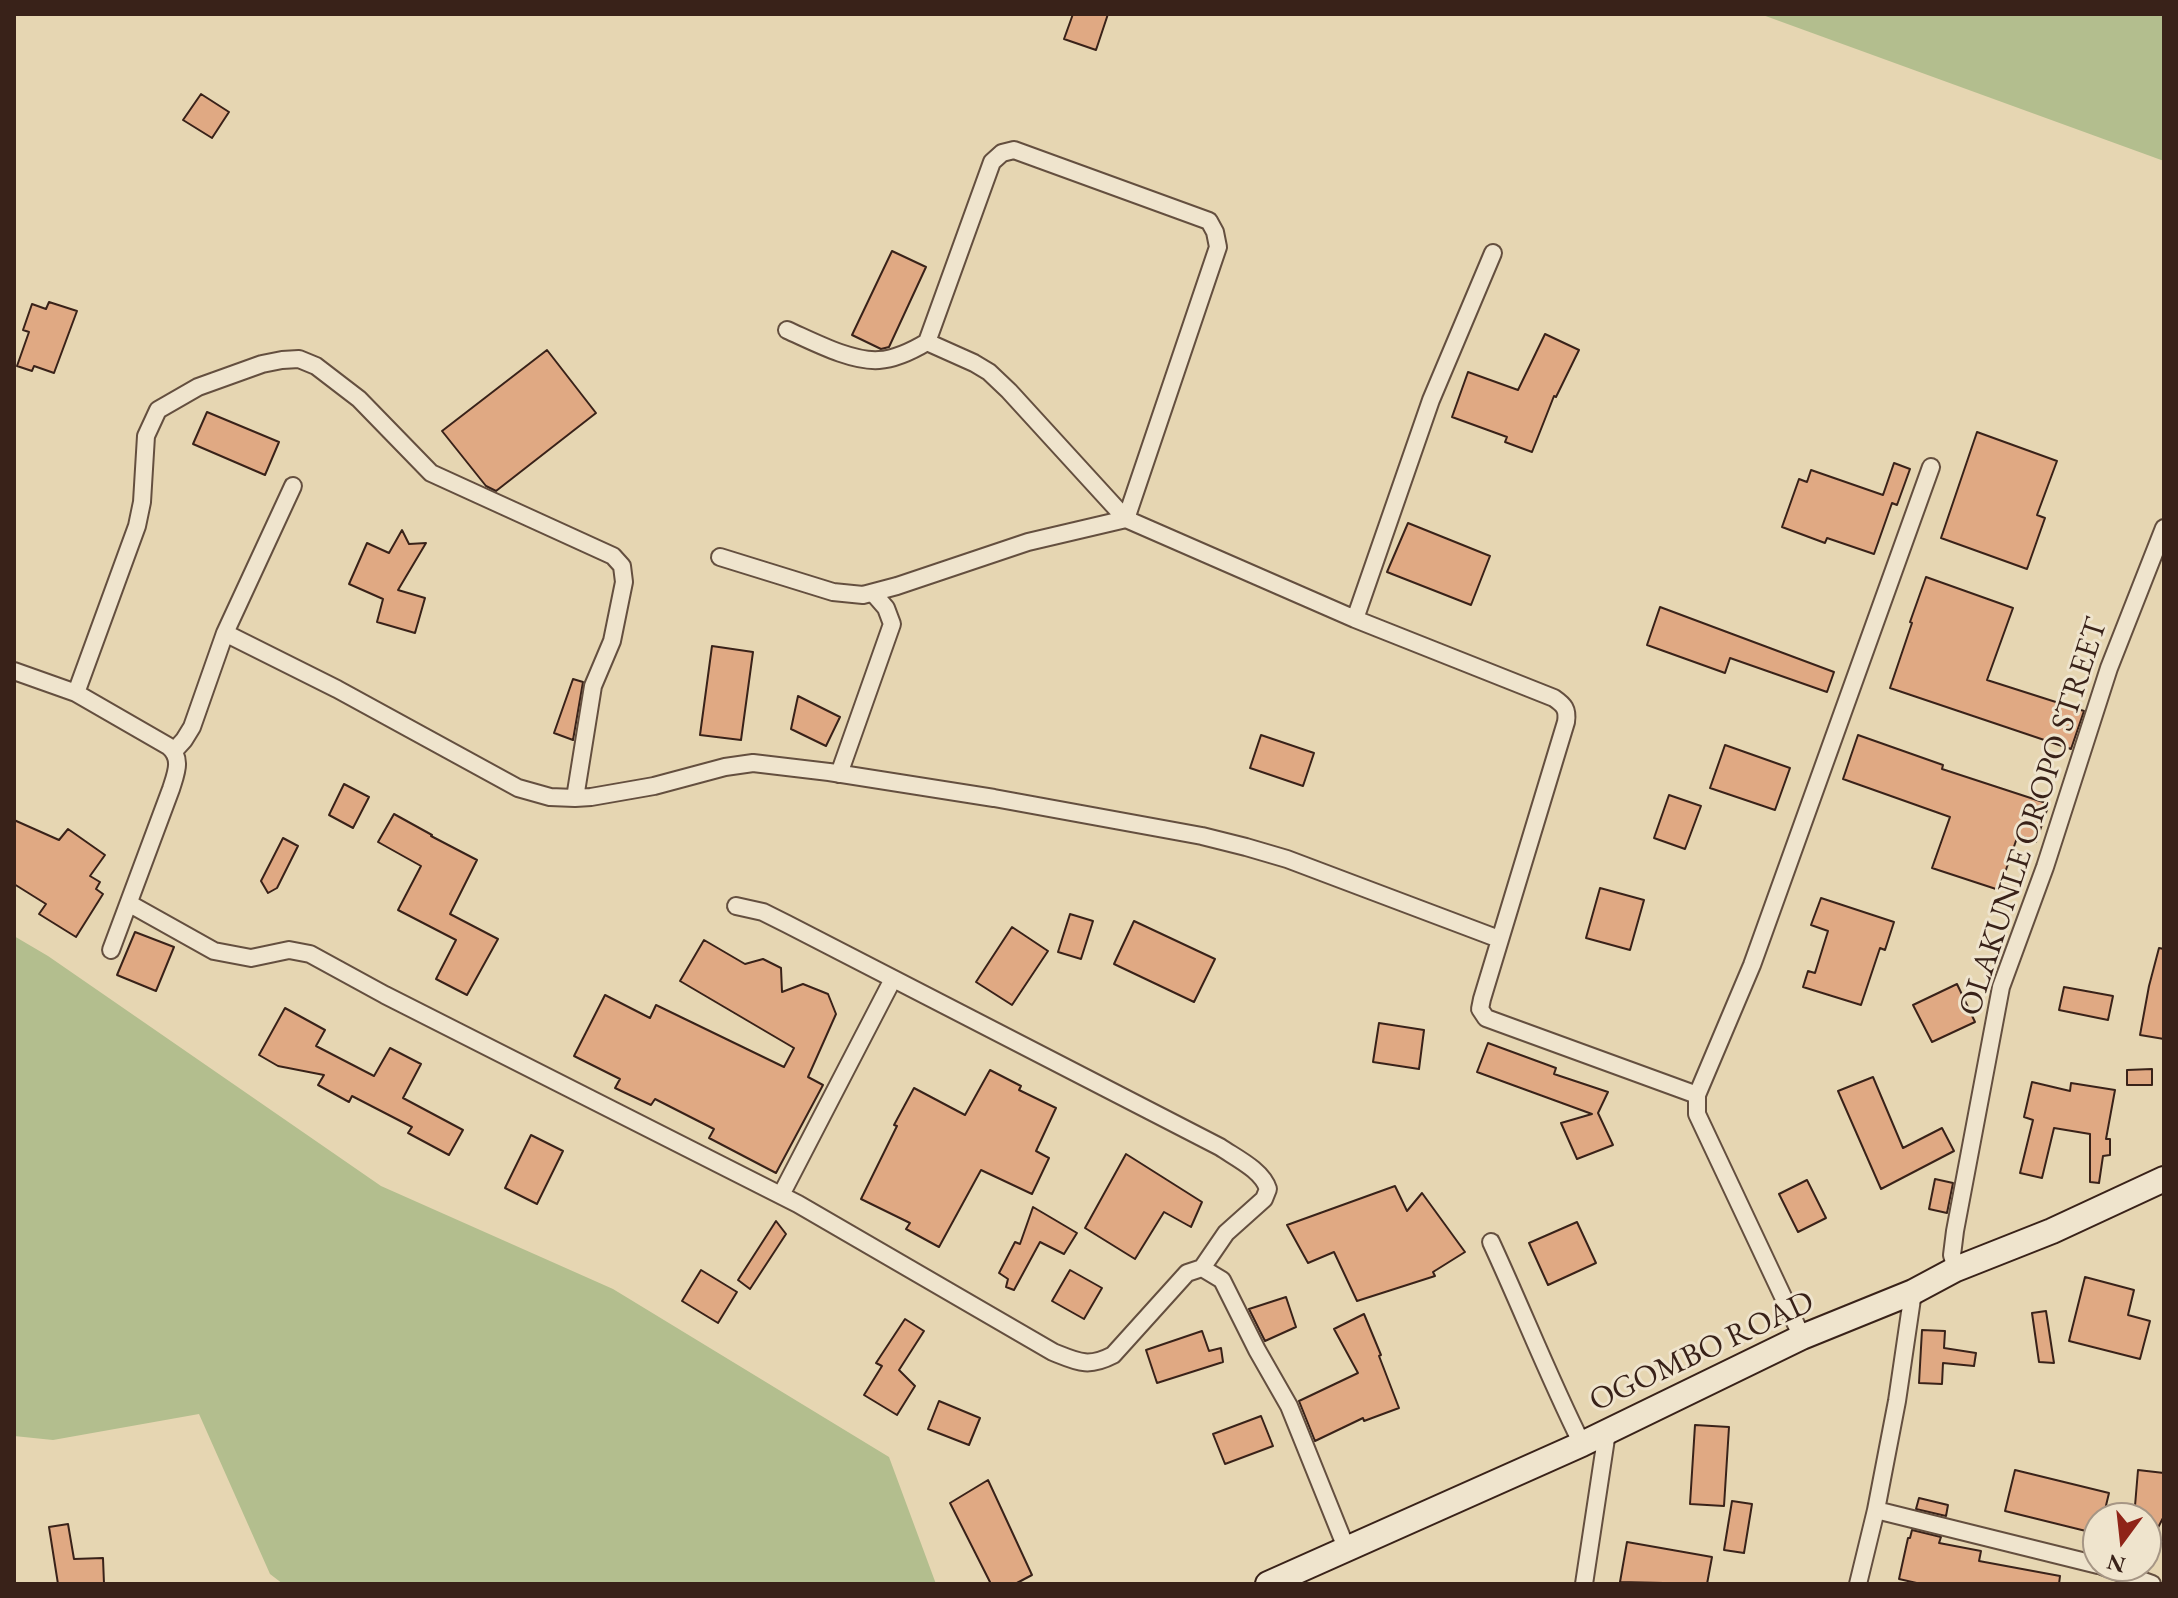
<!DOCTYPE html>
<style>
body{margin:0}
#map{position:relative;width:2178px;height:1598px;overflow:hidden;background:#e6d6b2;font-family:"EB Garamond",serif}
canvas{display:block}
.frame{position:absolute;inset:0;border:16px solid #392219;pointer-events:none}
.north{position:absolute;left:2082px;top:1502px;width:80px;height:80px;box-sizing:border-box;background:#efe4cd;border:2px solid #a69685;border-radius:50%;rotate:195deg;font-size:22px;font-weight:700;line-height:32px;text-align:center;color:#392219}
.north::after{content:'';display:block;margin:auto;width:28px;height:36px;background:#8f2418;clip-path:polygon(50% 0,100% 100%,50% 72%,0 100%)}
</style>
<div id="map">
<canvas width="2178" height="1598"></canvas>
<div class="frame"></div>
<div class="north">N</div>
</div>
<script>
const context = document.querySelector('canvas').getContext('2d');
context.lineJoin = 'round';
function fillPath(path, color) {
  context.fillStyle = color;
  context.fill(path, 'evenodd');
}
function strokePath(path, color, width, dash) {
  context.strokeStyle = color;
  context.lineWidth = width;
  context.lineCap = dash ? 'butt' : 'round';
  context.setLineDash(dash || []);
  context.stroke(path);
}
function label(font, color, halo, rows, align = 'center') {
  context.font = font + ' "EB Garamond",serif';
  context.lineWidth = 6;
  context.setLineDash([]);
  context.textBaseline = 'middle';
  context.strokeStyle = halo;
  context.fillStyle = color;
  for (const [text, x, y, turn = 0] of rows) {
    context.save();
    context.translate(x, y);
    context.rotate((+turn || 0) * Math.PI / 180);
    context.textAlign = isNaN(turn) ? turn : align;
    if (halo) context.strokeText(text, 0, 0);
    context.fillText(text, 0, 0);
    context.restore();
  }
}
fillPath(new Path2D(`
 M1760 14H2164V161Z
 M14 936 48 956 381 1186 613 1289 889 1457 936 1584H283L270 1574 199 1414 53 1440 14 1436Z`), '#b3be8e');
const building = new Path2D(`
 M1073 14H1108L1096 50 1064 39Z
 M201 94 229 112 212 138 183 120Z
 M892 251 926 267 889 347 881 349 852 335Z
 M49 302 77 311 54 373 34 366 32 371 17 366 29 332 23 330 32 304 46 309Z
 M1545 334 1579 350 1556 397 1554 396 1532 452 1505 442 1507 437 1452 417 1468 372 1518 390Z
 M547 350 596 413 496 491 486 486 442 431Z
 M207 412 279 442 265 475 193 444Z
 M1977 432 2057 461 2037 515 2045 518 2027 569 1941 538Z
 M1894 463 1910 469 1897 505 1892 503 1874 554 1827 538 1825 543 1782 527 1799 479 1807 482 1811 470 1883 495Z
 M1408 523 1490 556 1471 605 1387 572Z
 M402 530 409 544 426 543 398 590 425 598 415 633 377 622 383 599 349 584 367 543 389 553Z
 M1926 577 2013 608 1987 680 2084 711 2071 749 1890 688 1912 623 1910 622Z
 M1660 607 1834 672 1827 692 1730 658 1725 673 1647 645Z
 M712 646 753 652 741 740 700 735Z
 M573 679 583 682 573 740 554 733Z
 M798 696 840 717 826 746 791 729Z
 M1261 735 1314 753 1303 786 1250 768Z
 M1858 735 1943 765 1942 769 2049 804 2036 842 2018 835 1999 890 1932 868 1950 817 1843 779Z
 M1725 745 1790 768 1775 810 1710 788Z
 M344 784 369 797 353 828 329 815Z
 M1669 795 1701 806 1685 849 1654 838Z
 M394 814 432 835 431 836 477 860 450 914 498 939 467 995 436 979 456 940 398 910 421 866 378 842Z
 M14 820 59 840 68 829 105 855 90 876 100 882 96 889 103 894 76 937 39 914 46 904 14 884Z
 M283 838 298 846 277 888 268 893 261 881Z
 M1600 888 1644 900 1630 950 1586 938Z
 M1821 898 1894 922 1885 950 1880 948 1861 1005 1803 987 1808 971 1815 973 1828 931 1811 925Z
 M1070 914 1093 921 1081 959 1058 952Z
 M1134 921 1215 959 1194 1002 1114 964Z
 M1012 927 1048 951 1012 1005 976 982Z
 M135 932 174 947 156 991 117 975Z
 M704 940 745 964 763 959 781 968 782 992 803 984 828 994 836 1014 808 1077 823 1085 776 1173 709 1138 714 1129 655 1099 651 1105 615 1088 620 1079 574 1056 605 995 650 1018 656 1005 784 1067 794 1048 680 981Z
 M2159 948 2164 949V1039L2140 1035 2149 986Z
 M1957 984 1975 1022 1932 1042 1913 1005Z
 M2064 987 2113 996 2108 1020 2059 1010Z
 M285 1008 325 1030 316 1046 374 1076 390 1048 421 1064 403 1098 463 1130 449 1155 408 1133 412 1127 352 1096 349 1102 318 1085 324 1075 278 1066 259 1055Z
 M1379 1023 1424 1030 1419 1069 1373 1062Z
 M1488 1043 1556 1068 1554 1074 1608 1092 1598 1113 1613 1145 1577 1159 1561 1123 1592 1114 1477 1072Z
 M2152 1069V1085H2127V1070Z
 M990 1070 1021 1086 1019 1090 1056 1108 1036 1151 1049 1158 1032 1194 981 1170 939 1247 906 1229 910 1223 861 1199 897 1126 894 1125 914 1088 965 1115Z
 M1873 1077 1903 1148 1942 1128 1954 1151 1881 1189 1838 1091Z
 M2032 1082 2070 1091 2071 1083 2115 1090 2106 1139H2110V1155L2103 1156 2099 1183 2090 1182V1134L2054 1128 2042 1178 2020 1173 2033 1120 2024 1117Z
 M531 1135 563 1151 537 1204 505 1188Z
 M1126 1154 1202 1202 1191 1227 1164 1212 1135 1259 1085 1228Z
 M1935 1179 1953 1183 1947 1213 1929 1209Z
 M1807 1180 1826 1218 1798 1232 1779 1194Z
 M1395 1186 1407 1211 1422 1193 1465 1252 1433 1272 1435 1276 1357 1301 1334 1252 1308 1263 1287 1225Z
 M1033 1207 1077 1233 1064 1254 1040 1242 1014 1290 1006 1287 1008 1279 999 1273 1015 1242 1020 1244Z
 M776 1221 786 1234 750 1289 738 1280Z
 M1577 1222 1596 1263 1548 1285 1529 1243Z
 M701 1270 737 1292 718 1323 682 1301Z
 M1070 1270 1102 1288 1084 1319 1052 1301Z
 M2085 1277 2134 1290 2128 1315 2150 1321 2140 1359 2069 1341Z
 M1286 1297 1296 1327 1265 1341 1249 1309Z
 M2046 1311 2054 1363 2039 1362 2032 1313Z
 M1364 1314 1381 1355 1379 1356 1399 1408 1364 1421 1363 1418 1315 1441 1299 1401 1358 1373 1334 1329Z
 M905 1319 924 1331 899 1370 915 1386 897 1415 864 1395 882 1366 876 1363Z
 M1922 1330 1945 1331 1944 1348 1976 1353 1974 1366 1943 1363 1942 1384 1919 1383Z
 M1202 1331 1209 1351 1221 1348 1223 1362 1157 1383 1146 1350Z
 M939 1401 980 1418 969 1445 928 1429Z
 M1261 1416 1273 1446 1225 1464 1213 1434Z
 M1695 1425 1729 1427 1724 1506 1690 1504Z
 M2015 1470 2109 1493 2103 1518H2098V1534L2005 1511Z
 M2138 1470 2164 1473V1516L2146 1551V1518H2134Z
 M988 1480 1032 1575 1015 1584H991L950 1503Z
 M1919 1498 1948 1505 1946 1516 1916 1509Z
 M1732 1501 1752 1504 1744 1553 1724 1550Z
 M68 1524 74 1559 103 1558 104 1584H58L49 1527Z
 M1912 1530 1941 1537 1939 1543 1981 1551 1979 1561 2060 1576 2059 1584H1921L1899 1579 1908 1538H1910Z
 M1627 1542 1712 1557 1707 1584 1620 1582Z`);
fillPath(building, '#e0a983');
strokePath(building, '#392219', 2);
const street = new Path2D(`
 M787 330C812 341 851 362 879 360 896 359 912 351 927 342L992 162 1002 153 1014 150 1209 221 1215 232 1218 247 1126 519
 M927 342 974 363 989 372 1009 391 1126 519 1355 619 1554 698C1564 705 1568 709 1566 722L1482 999 1480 1009 1486 1018 1697 1095
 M720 557 833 592 863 595 897 586 1028 542 1126 519
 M1355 619 1431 400 1493 253
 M225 633 337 689 518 788 550 797 575 798 591 797 654 786 725 767 753 763 829 772 994 798 1202 836 1246 847 1287 859 1499 939
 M14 671 76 693 168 746C183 758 176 773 171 789L111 950
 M76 693 137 526 142 502 146 436 158 410 198 387 262 364 282 360 299 359 316 366 359 399 431 473 613 556 622 566 624 582 612 641 593 686 575 798
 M174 751 184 740 192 727 225 633 293 486
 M839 774 892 624 886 608 873 593
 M130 904 214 951 251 958 289 950 310 954 385 995 798 1204 1053 1352C1078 1362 1088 1368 1113 1355L1187 1273 1202 1268 1222 1280 1257 1350 1289 1406 1347 1550
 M736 906 763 912 787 924 1220 1147C1236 1158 1262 1170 1268 1189L1264 1199 1226 1233 1202 1268
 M781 1195 893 979
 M1491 1242C1522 1309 1549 1378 1582 1444
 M1956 1269 1952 1255 1955 1231 2001 987 2045 867 2109 668 2164 528
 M1913 1292 1897 1401 1876 1510 2098 1565
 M1802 1337 1697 1114V1095L1752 965 1931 467
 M2102 1566 2152 1584
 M1584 1584 1607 1432
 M1858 1584 1876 1510`);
const secondary = new Path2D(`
 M1268 1584 1582 1444 1802 1337 1913 1292 1956 1269 2052 1231 2164 1179`);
strokePath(street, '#644f3f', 20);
strokePath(secondary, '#392219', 28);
strokePath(street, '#efe4cd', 16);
strokePath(secondary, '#efe4cd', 24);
label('32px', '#392219', '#efe4cd', [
 ["OLAKUNLE OROPO STREET",2034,817,-72],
 ["OGOMBO ROAD",1702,1352,-25]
]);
</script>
